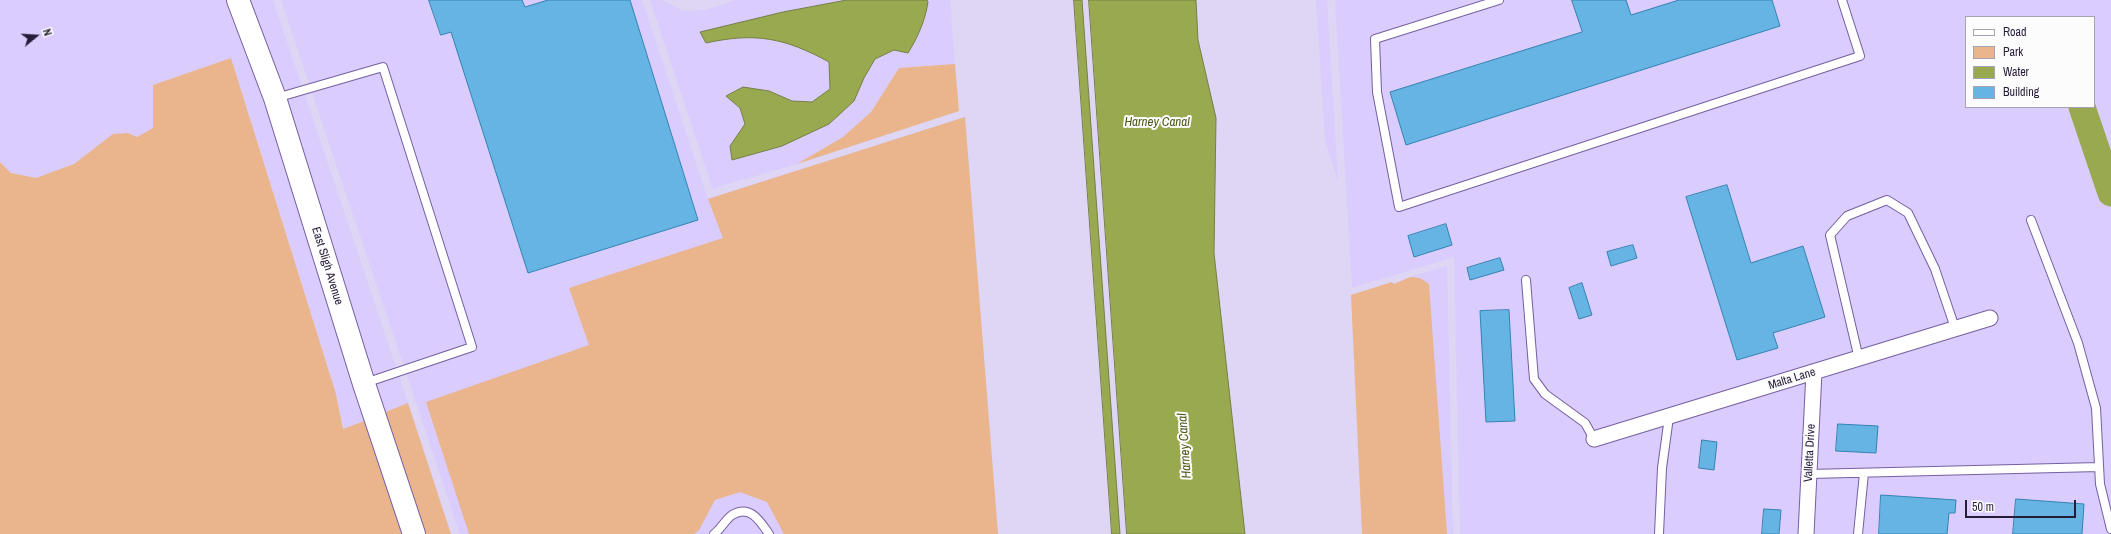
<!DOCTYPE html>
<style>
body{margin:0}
#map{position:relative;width:2111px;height:534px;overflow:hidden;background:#ded6f4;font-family:"Archivo Narrow",sans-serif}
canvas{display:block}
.legend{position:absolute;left:1965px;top:16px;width:130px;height:92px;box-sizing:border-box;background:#fcfcfc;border:1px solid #a6a2ae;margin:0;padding:5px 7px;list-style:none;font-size:12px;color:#261c38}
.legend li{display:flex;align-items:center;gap:8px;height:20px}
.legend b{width:20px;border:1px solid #a6a2ae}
.north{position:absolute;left:16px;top:16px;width:40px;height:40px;-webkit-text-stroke:3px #fcfcfc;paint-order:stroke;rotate:72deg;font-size:11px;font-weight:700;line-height:16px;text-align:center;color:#261c38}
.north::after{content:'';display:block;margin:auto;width:14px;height:18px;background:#261c38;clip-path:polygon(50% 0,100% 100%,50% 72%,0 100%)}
.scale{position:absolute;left:1965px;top:500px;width:111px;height:18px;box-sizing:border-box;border:2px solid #261c38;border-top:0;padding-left:5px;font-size:12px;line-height:14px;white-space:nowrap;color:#261c38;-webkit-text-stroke:3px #fcfcfc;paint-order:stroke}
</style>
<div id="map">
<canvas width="2111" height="534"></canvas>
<ul class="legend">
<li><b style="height:5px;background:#fff"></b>Road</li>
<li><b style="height:11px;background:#eab48c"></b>Park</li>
<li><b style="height:11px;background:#99a94f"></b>Water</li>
<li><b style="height:11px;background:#66b4e4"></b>Building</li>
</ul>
<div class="north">N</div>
<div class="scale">50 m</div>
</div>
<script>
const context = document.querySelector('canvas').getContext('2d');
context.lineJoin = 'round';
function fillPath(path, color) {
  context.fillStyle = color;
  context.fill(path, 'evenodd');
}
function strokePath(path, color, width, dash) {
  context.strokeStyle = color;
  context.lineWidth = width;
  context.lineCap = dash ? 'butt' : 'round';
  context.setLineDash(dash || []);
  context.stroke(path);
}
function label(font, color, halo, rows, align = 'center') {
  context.font = font + ' "Archivo Narrow",sans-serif';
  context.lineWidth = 4;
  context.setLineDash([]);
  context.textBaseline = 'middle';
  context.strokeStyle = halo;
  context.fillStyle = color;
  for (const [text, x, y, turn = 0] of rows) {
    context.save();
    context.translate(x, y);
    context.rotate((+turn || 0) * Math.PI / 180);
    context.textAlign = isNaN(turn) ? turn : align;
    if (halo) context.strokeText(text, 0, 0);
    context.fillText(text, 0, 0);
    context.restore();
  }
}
fillPath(new Path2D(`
 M0 0H228L267 101 367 420 343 429 336 394 231 58 153 85V128L137 137 128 133 91 151 74 164 36 178 11 173 0 162Z
 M247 0H273L408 403 383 413Z
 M281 0H642L708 199 965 117 998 534H460Z
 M650 0H662L683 11 705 10 735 0H847L783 12 706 43 729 38 749 36 777 39 802 48 829 62 830 89 812 102 792 101 769 91 726 95 740 108 745 124 730 146 733 160 864 78 875 59 894 50 928 2 927 0H950L955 64 899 68 871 112 843 137 797 164 717 187V189L713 190Z
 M1316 0H1327L1338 182 1325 139Z
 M1335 0H2111V534H1460L1454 257 1352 288ZM1966 17H2094V107H1966Z
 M1447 266 1453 534H1447L1420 278 1410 277Z`), '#daccfd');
fillPath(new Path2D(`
 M231 58 336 394 343 429 367 420 405 534H0V162L11 173 36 178 74 164 113 134 128 133 137 137 153 128V85Z
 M955 64 959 111 797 164 843 137 871 112 899 68Z
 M965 117 998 534H784L767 502 740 492 715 500 699 530 694 534H469L426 402 589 345 569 288 723 238 708 199Z
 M1410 277 1420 278 1429 284 1447 534H1362L1351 295 1392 282 1394 284Z
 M408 403 451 534H423L383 413Z`), '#eab48c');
const water = new Path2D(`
 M847 0H927L928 2C925 21 918 37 908 53L894 50 875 59 864 78 854 101 829 124 782 146 732 160 730 146 745 124 740 108 726 96 743 87 769 91 792 101 812 102 830 89 829 62C785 38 756 32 706 43L700 32 783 12Z
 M1074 0H1082L1120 534H1112Z
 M1089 0H1196L1198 40 1216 118 1214 253 1245 534H1127Z`);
fillPath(water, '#99a94f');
strokePath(water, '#767f48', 1);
strokePath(new Path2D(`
 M2082 107 2111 193`), '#99a94f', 27);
const building = new Path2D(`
 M429 0H522L525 7 548 0H630L698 220 528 273 451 32 441 35Z
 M1572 0H1626L1631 15 1679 0H1772L1780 26 1406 145 1390 92 1582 32Z
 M1727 185 1751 263 1803 246 1825 317 1773 333 1778 348 1737 360 1686 197Z
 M1446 224 1452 245 1414 257 1408 236Z
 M1633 245 1637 258 1611 266 1607 252Z
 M1500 258 1504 270 1470 280 1467 268Z
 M1582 283 1592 315 1579 319 1569 288Z
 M1509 310 1515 421 1486 422 1480 311Z
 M1838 424 1878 426 1876 453 1836 451Z
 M1702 440 1717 442 1714 470 1699 468Z
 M1881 495 1956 500 1955 513H1949L1947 534H1879Z
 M2016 499 2084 504 2082 534H2013Z
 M1764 509 1781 510 1779 534H1762Z`);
fillPath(building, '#66b4e4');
strokePath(building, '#3483b2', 1);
const lane = new Path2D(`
 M1499 0 1375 39 1377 92 1399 207 1860 56 1842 0
 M276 98 383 67 472 347 365 383
 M2031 220 2078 343 2096 408 2100 484 2111 529
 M1526 280 1534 379 1545 394 1585 423 1594 439
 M1859 359 1830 235 1847 216 1887 200 1908 213 1935 269 1955 328
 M1809 474 2099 467
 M714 534C721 529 725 520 732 515 750 504 760 521 769 534
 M1659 534 1662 468 1669 417
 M1858 534 1864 473`);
const street = new Path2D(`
 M1594 439 1990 318
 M1806 534 1814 372`);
const secondary = new Path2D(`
 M238 0 275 98 364 384 414 534`);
strokePath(lane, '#755fa1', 10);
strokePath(street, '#755fa1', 17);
strokePath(secondary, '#755fa1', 24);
strokePath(lane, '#fff', 8);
strokePath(street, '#fff', 15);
strokePath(secondary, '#fff', 22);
label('12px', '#261c38', '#fcfcfc', [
 ["East Sligh Avenue",327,266,73],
 ["Malta Lane",1792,379,-17],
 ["Valletta Drive",1810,453,-87]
]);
label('italic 13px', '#4e5817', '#fcfcfc', [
 ["Harney Canal",1157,123],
 ["Harney Canal",1185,446,-94]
]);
</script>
